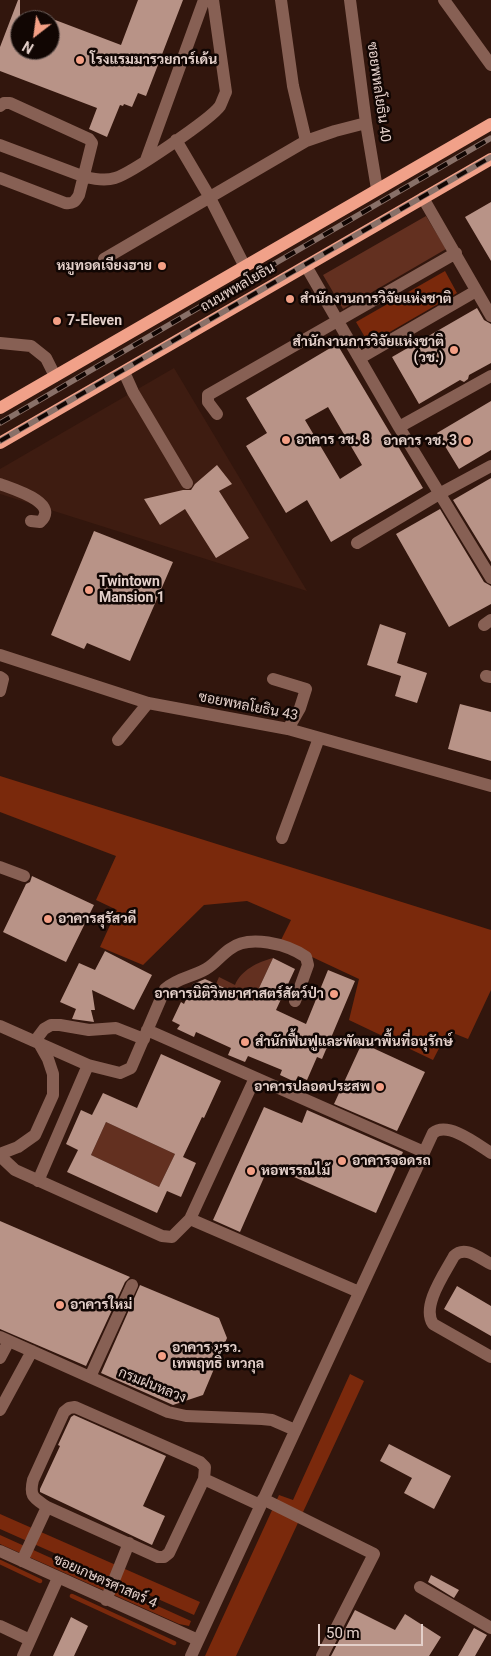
<!DOCTYPE html>
<meta charset="utf-8">
<style>
body{margin:0}
#map{position:relative;width:491px;height:1656px;overflow:hidden;background:#32160d;font-family:Roboto,sans-serif}
canvas{display:block}
.north{position:absolute;left:10px;top:10px;width:50px;height:50px;box-sizing:border-box;background:#110603;border:1px solid #655753;border-radius:50%;rotate:210deg;font-size:14px;font-weight:700;line-height:20px;text-align:center;color:#e4d0ca}
.north::after{content:'';display:block;margin:auto;width:18px;height:22px;background:#f39f85;clip-path:polygon(50% 0,100% 100%,50% 72%,0 100%)}
.scale{position:absolute;left:318px;top:1624px;width:105px;height:22px;box-sizing:border-box;border:2px solid #e4d0ca;border-top:0;padding-left:6px;font-size:15px;line-height:18px;white-space:nowrap;color:#e4d0ca;-webkit-text-stroke:4px #110603;paint-order:stroke}
</style>
<div id="map">
<canvas width="491" height="1656"></canvas>
<div class="north">N</div>
<div class="scale">50 m</div>
</div>
<script>
const context = document.querySelector('canvas').getContext('2d');
context.lineJoin = 'round';
function fillPath(path, color) {
  context.fillStyle = color;
  context.fill(path, 'evenodd');
}
function strokePath(path, color, width, dash) {
  context.strokeStyle = color;
  context.lineWidth = width;
  context.lineCap = dash ? 'butt' : 'round';
  context.setLineDash(dash || []);
  context.stroke(path);
}
function label(font, color, halo, rows, align = 'center') {
  context.font = font + ' Roboto,Sarabun,sans-serif';
  context.lineWidth = 5;
  context.setLineDash([]);
  context.textBaseline = 'middle';
  context.strokeStyle = halo;
  context.fillStyle = color;
  for (const [text, x, y, turn = 0] of rows) {
    context.save();
    context.translate(x, y);
    context.rotate((+turn || 0) * Math.PI / 180);
    context.textAlign = isNaN(turn) ? turn : align;
    if (halo) context.strokeText(text, 0, 0);
    context.fillText(text, 0, 0);
    context.restore();
  }
}
fillPath(new Path2D(`
 M174 368 307 591 0 494V469Z`), '#3e1c11');
fillPath(new Path2D(`
 M426 216 446 249 343 309 323 275Z
 M273 958 253 1001 216 984 219 977 235 985C241 970 258 962 273 958Z
 M106 1122 175 1154 159 1187 91 1155Z`), '#633020');
fillPath(new Path2D(`
 M445 271 457 293 369 344 356 322Z
 M0 776 491 930V990L468 1039 448 1031 433 1060 349 1020 359 979 280 942 291 920 247 901 204 905 143 965 100 947 117 910 96 900 116 856 0 812Z
 M350 1374 364 1381 236 1656H205L279 1495 293 1500Z
 M0 1514 200 1602 194 1615 0 1529Z
 M0 1535 191 1621 189 1626 179 1624 0 1544Z`), '#7a290c');
strokePath(new Path2D(`
 M0 1562 40 1581
 M72 1596 174 1643`), '#7a290c', 4.5);
fillPath(new Path2D(`
 M18 0H20V50H50V18L121 45 138 0H183L146 96 138 93 132 107 124 104 123 106 120 105 107 137 89 129 97 108 0 71V47Z
 M491 202V261L465 217Z
 M477 308 484 320 491 324V363L469 375 468 379 464 382 460 380 419 404 392 357Z
 M337 344 423 488 331 542 307 500 286 513 246 446 267 433 246 398ZM328 407 362 465 340 479 305 420Z
 M491 401V450L459 469 437 433Z
 M217 465 232 484 219 491 249 538 216 558 185 509 160 525 144 499 183 490H191L195 484Z
 M491 478V562L453 500Z
 M440 509 484 582 491 586V604L449 627 396 534Z
 M94 531 173 562 130 661 87 643 84 649 51 635Z
 M380 624 406 633 397 663 427 673 417 703 395 696 401 676 367 665Z
 M460 704 491 712V761L448 749Z
 M32 876 94 905 66 962 3 932 26 884 30 882Z
 M105 951 152 975 134 1010 92 990 95 1010H91L94 1022 72 1019 76 1009 60 1002 79 963 95 970Z
 M273 958 295 969 276 1010 306 1024 328 970 355 981 322 1059 317 1057 307 1080 298 1076 295 1082 280 1075 282 1070 248 1056 245 1062 228 1055 231 1048 196 1032 194 1037 177 1029 180 1025 172 1021 181 1002 184 1004 193 984 205 979 253 1001Z
 M362 1043 425 1072 397 1131 334 1104Z
 M161 1054 221 1081 204 1118 202 1117 183 1157 196 1163 181 1197 167 1191 157 1213 67 1172 78 1150 66 1144 81 1110 92 1115 103 1093 137 1108ZM106 1122 175 1154 159 1187 91 1155Z
 M264 1107 302 1123 307 1110 403 1152 376 1213 269 1166 240 1232 213 1220Z
 M0 1221 130 1277 125 1282 86 1366 0 1329Z
 M140 1285 219 1318 227 1338 203 1395 173 1405 101 1373Z
 M457 1286 491 1306V1336L444 1309Z
 M74 1415 166 1456 143 1506 165 1516 152 1545 40 1492V1489L60 1446 58 1445 71 1417Z
 M389 1444 451 1476 434 1509 404 1493 412 1478 380 1461Z
 M431 1575 459 1590 454 1598 428 1582Z
 M355 1610 395 1630 405 1614 441 1637 429 1656H331Z
 M71 1617 88 1626 74 1656H53Z
 M474 1628 487 1635 475 1656H458Z`), '#b89387');
strokePath(new Path2D(`
 M350 0 366 123 377 189
 M444 0 491 65
 M0 106 4 103H10L89 139 92 143 79 195C75 202 73 204 65 203L0 178
 M176 140 209 196 245 267
 M306 141 335 131 366 123
 M0 145 85 177C94 179 105 181 115 178 130 174 211 119 220 106 222 102 224 96 226 92L213 0
 M146 160 204 0
 M423 198 491 316
 M104 259 306 141 293 86 281 0
 M306 266 399 427 491 578
 M0 343 31 346 46 358 55 376
 M360 358 476 291
 M124 372 133 392 187 483
 M217 414 208 402V395L456 253
 M399 427 491 376
 M0 484C13 489 61 503 40 522L31 521
 M357 543 439 494 491 466
 M484 625 491 620
 M0 655 148 703 288 729 491 786
 M486 676 491 677
 M0 677 3 679 0 691
 M273 679 306 689 300 708 288 729
 M118 740 148 703
 M282 838 319 738
 M0 867 24 876
 M0 1026 88 1065 120 1073 131 1068 165 989C179 977 190 978 206 969 215 964 221 955 230 949 249 934 287 944 306 957L308 965 295 1001
 M147 1030 424 1152
 M35 1041 44 1029 51 1025H60L89 1030 116 1028 144 1039
 M0 1154 18 1147 35 1135 53 1095V1074L48 1059 39 1043
 M0 1156 15 1170 162 1236 172 1237 190 1219 255 1078
 M38 1181 88 1065
 M190 1219 359 1292
 M491 1264C479 1258 465 1245 454 1256 445 1273 421 1306 433 1324L491 1357
 M0 1337 168 1412 186 1416 262 1419 272 1420 295 1430
 M0 1358 9 1341
 M90 1377 132 1285
 M75 1407 200 1462 205 1467 204 1479 169 1553 164 1557H158L47 1507C34 1498 29 1497 33 1480L64 1412 69 1408Z
 M0 1410 32 1351
 M204 1479 260 1505
 M263 1499 374 1554 322 1656
 M0 1551 198 1640
 M22 1561 47 1507
 M420 1587 491 1628
 M106 1600 129 1543
 M0 1626 30 1640
 M23 1656 58 1578
 M191 1656 433 1133C448 1121 477 1144 491 1153`), '#876054', 12);
strokePath(new Path2D(`
 M0 408 491 124
 M0 443 491 159`), '#f1a189', 12);
const rail = new Path2D(`
 M0 423 491 138
 M0 441 491 157`);
strokePath(rail, '#887068', 5.5);
strokePath(rail, '#110603', 4, [11]);
for (const [x, y, r, color] of [
 [80,60,5,"#f39f85"],
 [162,266,5,"#f39f85"],
 [290,299,5,"#f39f85"],
 [57,321,5,"#f39f85"],
 [454,350,5,"#f39f85"],
 [286,440,5,"#f39f85"],
 [467,441,5,"#f39f85"],
 [89,590,5,"#f39f85"],
 [48,919,5,"#f39f85"],
 [334,994,5,"#f39f85"],
 [245,1042,5,"#f39f85"],
 [380,1087,5,"#f39f85"],
 [342,1161,5,"#f39f85"],
 [251,1171,5,"#f39f85"],
 [60,1305,5,"#f39f85"],
 [162,1356,5,"#f39f85"]
]) {
  const dot = new Path2D();
  dot.arc(x, y, r, 0, 2 * Math.PI);
  context.fillStyle = color;
  context.fill(dot);
  strokePath(dot, '#110603', 2);
}
label('bold 14px', '#e4d0ca', '#110603', [
 ["โรงแรมมารวยการ์เด้น",90,60],
 ["หมูทอดเจียงฮาย",152,266,"right"],
 ["สำนักงานการวิจัยแห่งชาติ",300,299],
 ["7-Eleven",67,321],
 ["สำนักงานการวิจัยแห่งชาติ",444,342,"right"],
 ["(วช.)",444,358,"right"],
 ["อาคาร วช. 8",296,440],
 ["อาคาร วช. 3",457,441,"right"],
 ["Twintown",99,582],
 ["Mansion 1",99,598],
 ["อาคารสุรัสวดี",58,919],
 ["อาคารนิติวิทยาศาสตร์สัตว์ป่า",324,994,"right"],
 ["สำนักฟื้นฟูและพัฒนาพื้นที่อนุรักษ์",255,1042],
 ["อาคารปลอดประสพ",370,1087,"right"],
 ["อาคารจอดรถ",352,1161],
 ["หอพรรณไม้",261,1171],
 ["อาคารใหม่",70,1305],
 ["อาคาร มรว.",172,1348],
 ["เทพฤทธิ์ เทวกุล",172,1364]
], 'left');
label('14px', '#e4d0ca', '#110603', [
 ["ซอยพหลโยธิน 40",378,92,82],
 ["ถนนพหลโยธิน",238,288,-30],
 ["ซอยพหลโยธิน 43",248,707,11],
 ["กรมฝนหลวง",152,1386,22],
 ["ซอยเกษตรศาสตร์ 4",105,1582,24]
]);
</script>
